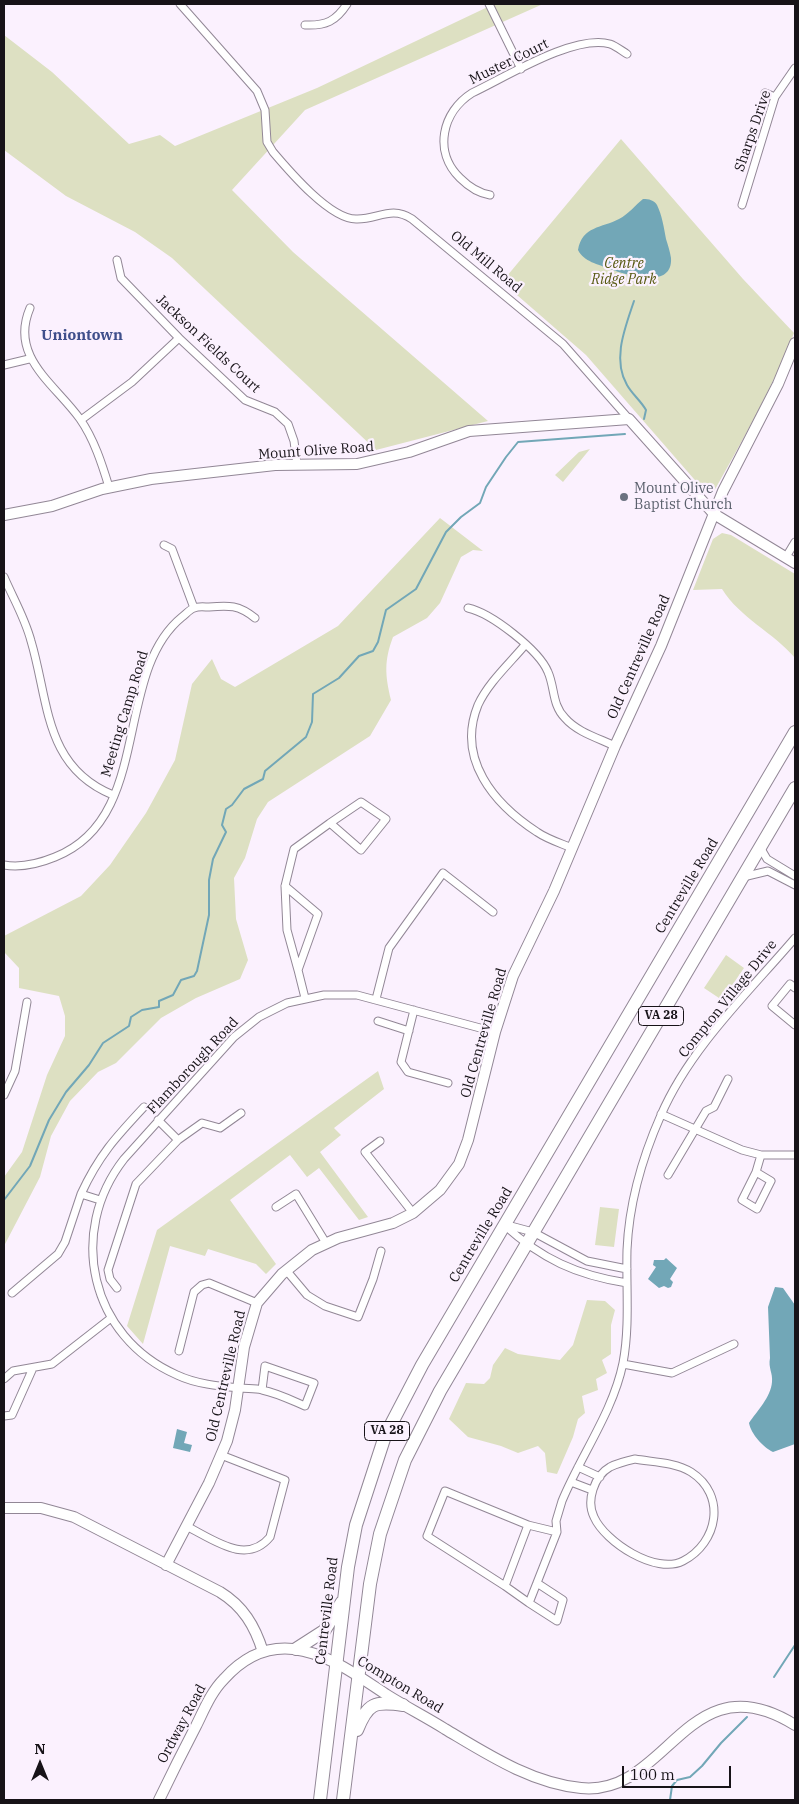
<!DOCTYPE html>
<style>
body{margin:0}
#map{position:relative;width:799px;height:1804px;overflow:hidden;background:#fbf1fe;font-family:"IBM Plex Serif",serif}
canvas{display:block}
.frame{position:absolute;inset:0;border:5px solid #171318;pointer-events:none}
.north{position:absolute;left:15px;top:1739px;width:50px;height:50px;-webkit-text-stroke:4px #fbf1fe;paint-order:stroke;rotate:0deg;font-size:14px;font-weight:700;line-height:20px;text-align:center;color:#171318}
.north::after{content:'';display:block;margin:auto;width:18px;height:22px;background:#171318;clip-path:polygon(50% 0,100% 100%,50% 72%,0 100%)}
.scale{position:absolute;left:622px;top:1766px;width:109px;height:22px;box-sizing:border-box;border:2px solid #171318;border-top:0;padding-left:6px;font-size:15px;line-height:18px;white-space:nowrap;color:#171318;-webkit-text-stroke:4px #fbf1fe;paint-order:stroke}
</style>
<div id="map">
<canvas width="799" height="1804"></canvas>
<div class="frame"></div>
<div class="north">N</div>
<div class="scale">100 m</div>
</div>
<script>
const context = document.querySelector('canvas').getContext('2d');
context.lineJoin = 'round';
function fillPath(path, color) {
  context.fillStyle = color;
  context.fill(path, 'evenodd');
}
function strokePath(path, color, width, dash) {
  context.strokeStyle = color;
  context.lineWidth = width;
  context.lineCap = dash ? 'butt' : 'round';
  context.setLineDash(dash || []);
  context.stroke(path);
}
function label(font, color, halo, rows, align = 'center') {
  context.font = font + ' "IBM Plex Serif",serif';
  context.lineWidth = 4.5;
  context.setLineDash([]);
  context.textBaseline = 'middle';
  context.strokeStyle = halo;
  context.fillStyle = color;
  for (const [text, x, y, turn = 0] of rows) {
    context.save();
    context.translate(x, y);
    context.rotate((+turn || 0) * Math.PI / 180);
    context.textAlign = isNaN(turn) ? turn : align;
    if (halo) context.strokeText(text, 0, 0);
    context.fillText(text, 0, 0);
    context.restore();
  }
}
fillPath(new Path2D(`
 M494 4H543L305 110 232 190 293 252 488 421 376 450 172 258 135 232 66 196 4 150V35L52 72 129 144 160 135 175 146 317 88Z
 M621 139 743 279 794 333C772 389 742 441 713 493L707 494 586 355 502 282Z
 M590 449 563 482 555 475 579 452Z
 M440 518 483 551 473 550 461 557 440 603 427 618 393 637C384 661 385 675 391 700L370 736 268 802 257 819 245 858 234 878 236 919 248 960 240 979 196 998 161 1018 116 1063 98 1072 70 1101 51 1136 40 1177 4 1246V1177L22 1152 47 1075 65 1036V1016L59 996 19 988V968L4 952V936L81 896 110 865 146 813 175 760 192 684 212 659 221 679 235 687 338 626Z
 M722 533 731 535 795 574V658C773 632 740 618 722 589L693 590 713 539Z
 M726 955 744 968 722 1000 704 988Z
 M378 1071 384 1089 334 1128 341 1135 320 1152 368 1217 359 1220 319 1168 307 1177 290 1155 230 1200 276 1264 266 1274 256 1264 208 1249 205 1256 170 1246 143 1344 127 1326 157 1230Z
 M600 1207 619 1209 614 1247 595 1245Z
 M587 1300 605 1301 615 1310 611 1325V1354L602 1360 607 1373 596 1379 598 1390 582 1396 585 1413 578 1419 573 1437 557 1474 547 1472 545 1453 538 1446 518 1453 501 1446 468 1437 449 1419 466 1383 484 1384 490 1378 493 1365 505 1348 518 1354 560 1360 573 1345Z`), '#dde0c2');
fillPath(new Path2D(`
 M643 199C649 199 654 200 657 205 662 215 664 228 666 239 668 245 670 252 671 258 673 290 627 275 610 269 598 264 584 262 578 250 582 226 602 228 619 219 629 214 635 205 643 199Z
 M666 1258 677 1268 670 1279 673 1282 671 1287 668 1288 664 1286 659 1288 648 1279 656 1267 653 1265 654 1260H664Z
 M775 1287 783 1288 795 1305V1444L773 1452C763 1447 751 1434 749 1423 757 1411 771 1397 772 1382 773 1373 768 1368 770 1358L768 1307Z
 M177 1429 187 1432 184 1443 192 1445 190 1452 173 1448Z`), '#72a7b7');
strokePath(new Path2D(`
 M634 301C625 328 612 359 627 385 632 394 641 401 646 410L644 419
 M4 1200 30 1166 49 1120 66 1092 89 1065 103 1043 129 1026 131 1017 142 1010 159 1007V1001L173 995 181 980 194 976 197 971 209 915V880L213 859 226 832 222 825 226 809 232 805 244 789 263 779 265 771 306 737 312 722 313 694 339 678 359 656 373 651 378 642 386 610 416 589 446 532 461 517 480 503 486 487 506 457 518 442 625 434
 M774 1677 795 1645
 M670 1800 672 1786 677 1780 690 1777 702 1766 721 1743 747 1717`), '#72a7b7', 2);
const street = new Path2D(`
 M180 4 257 91 265 110 267 142 273 152C290 172 330 219 356 219 377 220 391 205 412 219L563 344 629 419
 M489 4 521 69
 M305 25C326 26 336 21 347 4
 M765 93 775 97
 M490 195C478 193 469 187 460 178 433 152 442 112 472 93 506 77 574 34 610 44 616 46 622 51 627 54
 M742 205 775 97 795 68
 M117 260 121 278 179 338 245 400 275 412 288 424 294 441 297 464
 M30 308C9 357 55 384 80 419 94 439 102 464 109 487
 M4 365 29 359
 M81 420 132 382 179 338
 M164 545 172 549 194 608
 M786 557 795 542
 M4 577C13 598 25 618 31 641 49 701 44 767 113 795
 M468 608C491 613 539 650 548 672 555 688 552 705 565 718 577 732 598 738 615 746
 M525 645C509 664 488 683 478 705 456 759 494 804 537 832 547 839 560 843 572 848
 M361 802 386 819 361 850 330 823Z
 M760 847 767 859 795 876
 M4 865C22 868 38 864 55 857 154 818 112 674 182 617 185 615 190 609 194 608 198 606 205 607 209 607 229 605 239 605 255 618
 M743 877 768 871 795 885
 M285 886 318 914 298 970 305 998
 M298 970 287 930 285 886 294 849 330 823
 M795 988 790 984 772 1006 795 1025
 M376 999 389 948 443 873 493 912
 M414 1010 401 1062 408 1072 448 1083
 M378 1021 409 1031
 M4 1095 15 1071 27 1002
 M661 1114 742 1150 761 1155H795
 M158 1120 178 1140 202 1123 220 1128 241 1113
 M380 1141 365 1152 413 1213
 M756 1172 742 1200 757 1209 771 1181 756 1172 761 1155
 M668 1175 706 1111 714 1107 728 1079
 M100 1200 81 1194C99 1155 116 1137 144 1107
 M276 1207 296 1194 326 1243
 M504 1225C542 1259 576 1275 627 1283
 M507 1225 533 1232 587 1261 627 1269
 M286 1270 307 1295 325 1306 358 1317 373 1279 381 1251
 M117 1288 110 1279 108 1270 136 1184 178 1140
 M12 1293 58 1254 65 1242 81 1194
 M179 1351 194 1292 202 1285 209 1283 257 1303
 M623 1364 672 1373 734 1344
 M4 1379 13 1371 52 1364 111 1318
 M262 1390 265 1366 314 1383 305 1406C291 1400 277 1393 262 1390 255 1388 247 1389 240 1388 218 1386 196 1384 177 1375 90 1337 67 1232 124 1159L234 1037 259 1017 287 1003 324 995H357L495 1032
 M4 1416 12 1415 33 1368
 M635 1459C652 1462 675 1462 691 1472 727 1495 718 1543 683 1561 656 1575 605 1542 594 1517 586 1501 594 1476 610 1467 618 1463 626 1461 635 1459Z
 M578 1467 600 1477
 M571 1482 592 1490
 M186 1526C213 1539 246 1566 270 1537L285 1480 221 1455
 M537 1583 563 1600 557 1621 529 1603 557 1532 556 1521 562 1501C581 1455 613 1412 623 1363 630 1326 626 1287 627 1250 629 1203 642 1158 661 1115 690 1048 748 993 795 938
 M505 1586 427 1536 445 1491 528 1525
 M529 1603 505 1586 528 1525 557 1532`);
const secondary = new Path2D(`
 M4 515 52 506 102 489 151 479 275 465 357 464 409 452 469 431 629 419 714 514 795 563
 M4 1508H41L74 1517 220 1592C243 1606 255 1626 263 1652
 M166 1565 209 1483 227 1441 235 1410 244 1347 257 1303 282 1274 312 1250 338 1238 393 1223 413 1213 440 1190 459 1164 468 1140 495 1032 513 976 554 891 615 746 661 646 723 491 778 384 795 343
 M159 1800C171 1775 183 1751 196 1726 204 1710 211 1692 224 1679 242 1659 265 1646 293 1649 328 1653 358 1676 387 1695 406 1707 426 1717 445 1729 487 1754 531 1783 581 1788 668 1797 687 1658 795 1725`);
const highway = new Path2D(`
 M296 1649 324 1631 342 1602
 M357 1730C368 1703 374 1701 403 1705
 M320 1800 348 1567 356 1525 385 1436 422 1365 795 732
 M343 1800 370 1584 380 1534 405 1460 440 1391 795 788`);
strokePath(street, '#928796', 9);
strokePath(secondary, '#928796', 12);
strokePath(highway, '#928796', 14);
strokePath(street, '#fff', 7);
strokePath(secondary, '#fff', 10);
strokePath(highway, '#fff', 12);
for (const [x, y, r, color] of [
 [624,497,5,"#6b7280"]
]) {
  const dot = new Path2D();
  dot.arc(x, y, r, 0, 2 * Math.PI);
  context.fillStyle = color;
  context.fill(dot);
  strokePath(dot, '#fbf1fe', 2);
}
for (const [x, y, w] of [
 [661,1016,45],
 [387,1431,45]
]) {
  const box = new Path2D();
  box.roundRect(x - w / 2, y - 9.5, w, 19, 4);
  context.fillStyle = '#fbf1fe';
  context.fill(box);
  strokePath(box, '#171318', 1);
}
label('bold 12px', '#171318', null, [
 ["VA 28",661,1016],
 ["VA 28",387,1431]
]);
label('14px', '#171318', '#fbf1fe', [
 ["Muster Court",509,62,-26],
 ["Sharps Drive",753,131,-71],
 ["Old Mill Road",486,262,40],
 ["Jackson Fields Court",208,344,43],
 ["Mount Olive Road",316,451,-4],
 ["Old Centreville Road",639,657,-66],
 ["Meeting Camp Road",125,714,-73],
 ["Centreville Road",687,886,-59],
 ["Compton Village Drive",728,999,-51],
 ["Old Centreville Road",484,1033,-74],
 ["Flamborough Road",193,1066,-47],
 ["Centreville Road",481,1235,-59],
 ["Old Centreville Road",226,1376,-77],
 ["Centreville Road",327,1611,-83],
 ["Compton Road",400,1685,31],
 ["Ordway Road",182,1724,-62]
]);
label('italic 14px', '#56580f', '#fbf1fe', [
 ["Centre",624,264],
 ["Ridge Park",624,280]
]);
label('14px', '#5b616d', '#fbf1fe', [
 ["Mount Olive",634,489],
 ["Baptist Church",634,505]
], 'left');
label('bold 15px', '#3f4f8b', '#fbf1fe', [
 ["Uniontown",82,336]
]);
</script>
